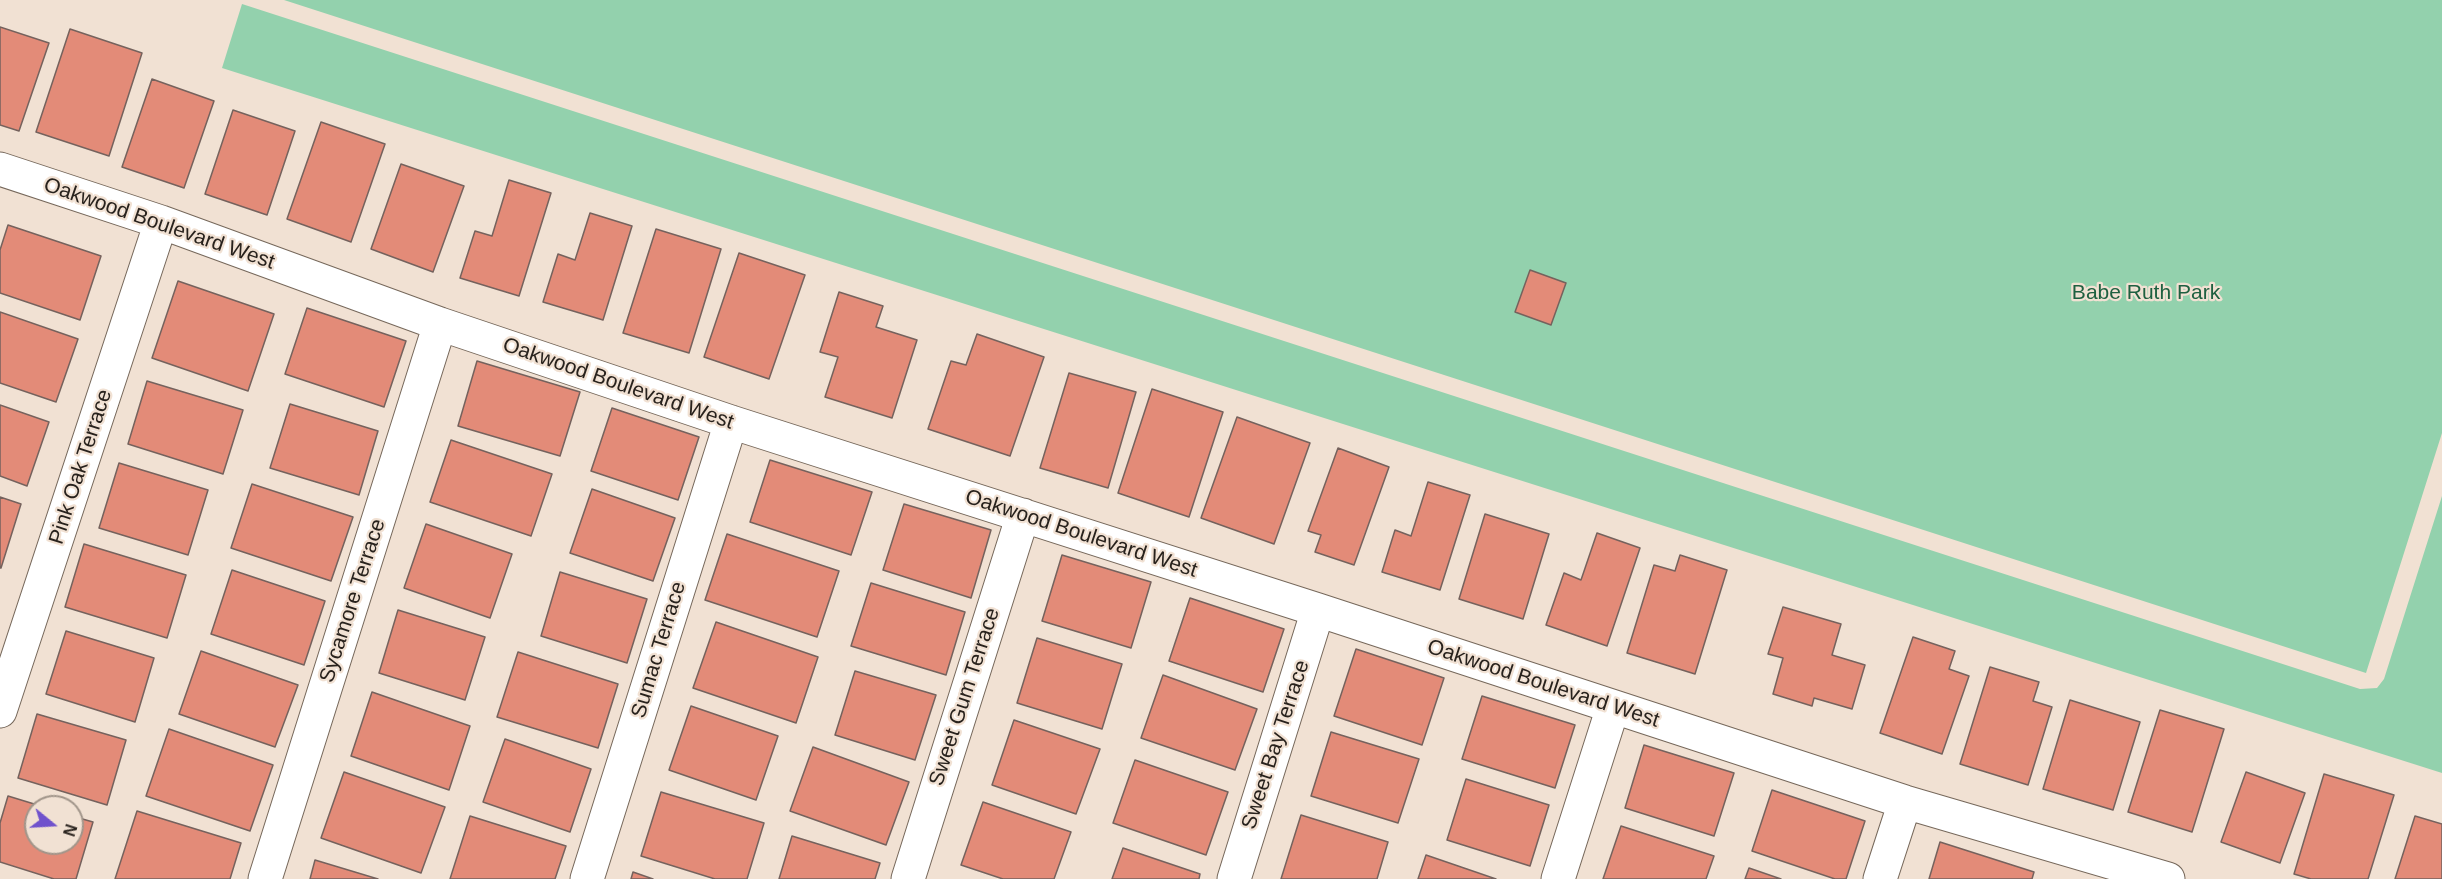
<!DOCTYPE html>
<style>
body{margin:0}
#map{position:relative;width:2442px;height:879px;overflow:hidden;background:#f1e1d3;font-family:Arial,sans-serif}
canvas{display:block}
.north{position:absolute;left:24px;top:795px;width:60px;height:60px;box-sizing:border-box;background:#f1e1d3;border:2px solid #a1958a;border-radius:50%;rotate:108deg;font-size:16px;font-weight:700;line-height:24px;text-align:center;color:#28221d}
.north::after{content:'';display:block;margin:auto;width:21px;height:27px;background:#7052cc;clip-path:polygon(50% 0,100% 100%,50% 72%,0 100%)}
</style>
<div id="map">
<canvas width="2442" height="879"></canvas>
<div class="north">N</div>
</div>
<script>
const context = document.querySelector('canvas').getContext('2d');
context.lineJoin = 'round';
function fillPath(path, color) {
  context.fillStyle = color;
  context.fill(path, 'evenodd');
}
function strokePath(path, color, width, dash) {
  context.strokeStyle = color;
  context.lineWidth = width;
  context.lineCap = dash ? 'butt' : 'round';
  context.setLineDash(dash || []);
  context.stroke(path);
}
function label(font, color, halo, rows, align = 'center') {
  context.font = font + ' Arial,sans-serif';
  context.lineWidth = 4.5;
  context.setLineDash([]);
  context.textBaseline = 'middle';
  context.strokeStyle = halo;
  context.fillStyle = color;
  for (const [text, x, y, turn = 0] of rows) {
    context.save();
    context.translate(x, y);
    context.rotate((+turn || 0) * Math.PI / 180);
    context.textAlign = isNaN(turn) ? turn : align;
    if (halo) context.strokeText(text, 0, 0);
    context.fillText(text, 0, 0);
    context.restore();
  }
}
fillPath(new Path2D(`
 M284 0H2442V433L2366 673Z
 M242 4 2360 689 2377 688 2384 679 2442 496V773L222 68Z`), '#93d1ad');
const building = new Path2D(`
 M0 27 49 43 19 131 0 125Z
 M70 29 142 53 109 156 36 132Z
 M152 79 214 101 184 188 122 167Z
 M233 110 295 131 267 215 205 194Z
 M321 122 385 144 351 242 287 219Z
 M401 164 464 186 433 272 371 249Z
 M509 180 551 193 519 296 460 278 475 231 492 236Z
 M590 213 632 226 603 320 543 302 558 254 575 260Z
 M8 225 101 256 80 320 0 293V250Z
 M656 229 721 249 689 353 623 333Z
 M739 253 805 275 769 379 704 357Z
 M1530 270 1566 283 1551 325 1515 312Z
 M178 281 274 314 248 391 152 358Z
 M839 292 883 306 876 327 917 340 892 418 825 397 838 357 820 352Z
 M307 308 406 341 384 407 285 374Z
 M0 312 78 339 56 402 0 383Z
 M977 334 1044 357 1010 456 928 429 951 361 966 365Z
 M477 361 580 392 560 456 458 426Z
 M1069 373 1136 392 1108 488 1040 468Z
 M147 381 243 410 223 474 128 444Z
 M1152 389 1223 412 1189 517 1118 493Z
 M290 404 378 431 359 495 270 468Z
 M0 405 49 422 27 486 0 476Z
 M612 408 699 437 678 500 591 471Z
 M1237 417 1310 443 1274 544 1201 518Z
 M451 440 552 474 531 536 430 502Z
 M1338 448 1389 467 1354 565 1315 552 1321 535 1308 531Z
 M770 460 872 492 851 555 750 522Z
 M119 463 208 490 188 555 99 528Z
 M1428 482 1470 495 1440 590 1382 572 1395 530 1411 536Z
 M252 484 353 517 331 581 231 548Z
 M592 489 675 518 653 581 570 553Z
 M0 497 21 504 1 568H0Z
 M904 504 991 530 971 598 883 570Z
 M1485 514 1549 534 1523 619 1459 599Z
 M426 524 512 554 490 618 404 588Z
 M1597 533 1640 548 1607 646 1546 625 1564 573 1581 580Z
 M727 534 839 571 817 637 705 600Z
 M84 544 186 575 167 638 65 607Z
 M1062 555 1151 582 1131 648 1042 621Z
 M1680 555 1727 570 1695 674 1627 653 1654 565 1675 571Z
 M232 570 325 601 304 665 211 634Z
 M560 572 647 599 627 663 541 636Z
 M871 583 965 612 946 675 851 646Z
 M1190 598 1284 629 1263 692 1169 661Z
 M1783 607 1841 624 1832 655 1865 665 1852 709 1814 698 1812 706 1773 694 1783 658 1768 654Z
 M398 610 485 637 465 700 379 673Z
 M716 622 818 657 796 723 693 688Z
 M66 631 154 658 135 722 46 694Z
 M1913 637 1955 651 1949 669 1969 676 1942 754 1880 733Z
 M1037 638 1122 664 1102 729 1017 703Z
 M1356 649 1444 678 1422 745 1334 716Z
 M201 651 298 685 275 747 179 714Z
 M518 652 618 684 598 748 497 717Z
 M1990 667 2039 682 2033 701 2052 707 2028 785 1960 764Z
 M855 671 936 695 915 760 835 735Z
 M1163 675 1257 709 1235 770 1141 738Z
 M372 692 470 726 449 790 351 756Z
 M1482 696 1575 725 1555 788 1462 759Z
 M2070 700 2140 722 2113 810 2043 789Z
 M691 706 778 736 756 800 669 770Z
 M2160 710 2224 729 2192 832 2128 812Z
 M37 714 126 740 107 805 18 778Z
 M1014 720 1100 749 1076 814 992 785Z
 M169 729 273 765 250 831 146 796Z
 M1331 732 1419 759 1398 823 1311 796Z
 M505 739 591 769 570 832 483 802Z
 M1644 745 1734 773 1714 836 1625 808Z
 M813 747 909 782 886 845 790 811Z
 M1135 760 1228 792 1206 855 1113 823Z
 M344 772 445 807 421 873 321 838Z
 M2246 772 2305 793 2280 863 2221 842Z
 M2324 774 2394 795 2368 879H2311L2294 874Z
 M1466 779 1549 805 1530 866 1447 840Z
 M1772 790 1865 821 1846 879H1835L1752 851Z
 M661 792 764 823 747 879H715L641 856Z
 M8 796 44 807H36V843H72V816L93 822 76 879H54L0 862V823Z
 M983 802 1071 832 1054 879H1003L961 865Z
 M137 811 241 843 230 879H115Z
 M1301 815 1388 842 1377 879H1281Z
 M470 816 566 846 555 879H450Z
 M2415 816 2442 824V879H2395Z
 M1621 826 1714 856 1706 879H1603Z
 M792 836 880 863 875 879H779Z
 M1940 842 2034 872 2032 879H1929Z
 M1123 848 1200 874 1199 879H1112Z
 M1426 855 1496 879H1418Z
 M315 860 378 879H310Z
 M1749 868 1781 879H1745Z
 M633 872 653 879H631Z`);
fillPath(building, '#e38b78');
strokePath(building, '#75625d', 1.5);
const minor = new Path2D(`
 M0 169 161 222 440 324 731 422 1318 610 1905 802 2168 879
 M0 711 161 222
 M265 879 440 324
 M587 879 731 422
 M908 879 1023 515
 M1234 879 1318 610
 M1558 879 1613 707
 M1880 879 1905 802`);
strokePath(minor, '#76685b', 35);
strokePath(minor, '#fff', 33);
label('21px', '#28221d', '#f1e1d3', [
 ["Oakwood Boulevard West",159,224,19],
 ["Oakwood Boulevard West",618,384,19],
 ["Pink Oak Terrace",81,467,-72],
 ["Oakwood Boulevard West",1081,534,18],
 ["Sycamore Terrace",353,601,-72],
 ["Sumac Terrace",659,650,-73],
 ["Oakwood Boulevard West",1543,684,18],
 ["Sweet Gum Terrace",965,697,-72],
 ["Sweet Bay Terrace",1276,745,-72]
]);
label('21px', '#1e6040', '#f1e1d3', [
 ["Babe Ruth Park",2146,293]
]);
</script>
